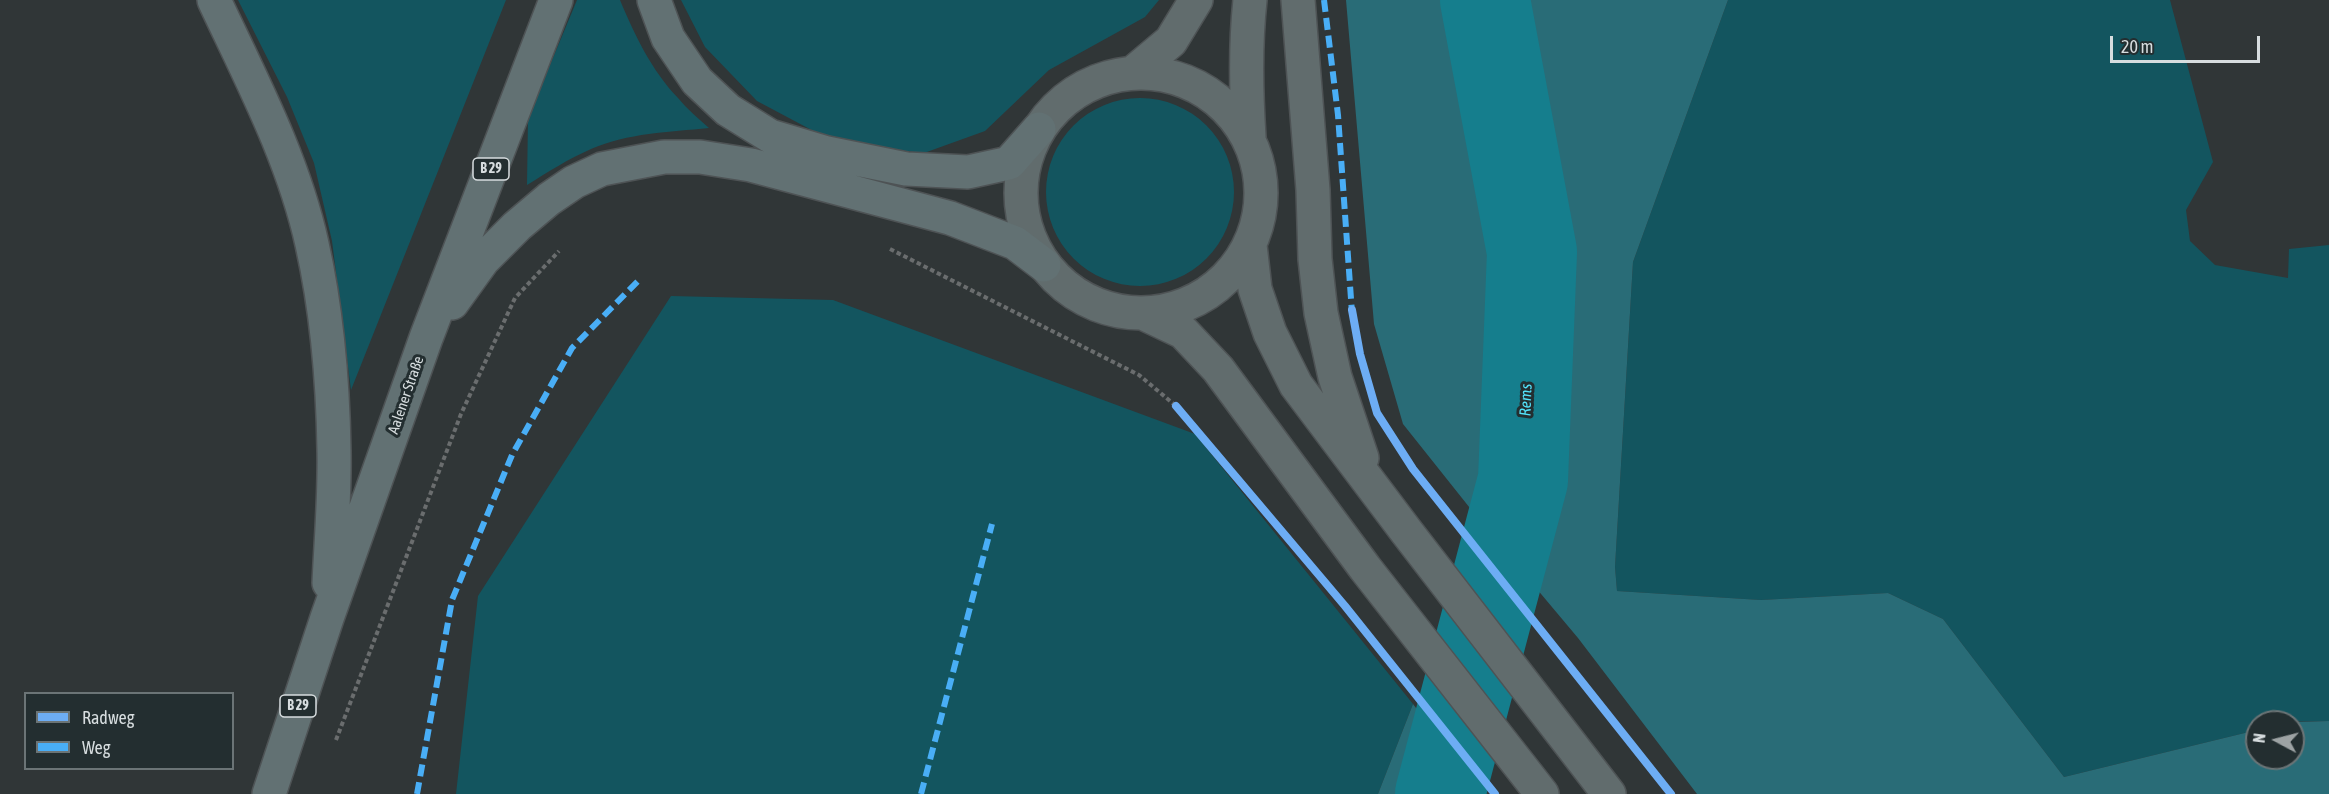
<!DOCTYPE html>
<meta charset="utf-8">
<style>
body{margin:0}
#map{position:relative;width:2329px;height:794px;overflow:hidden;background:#303637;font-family:"Asap Condensed",sans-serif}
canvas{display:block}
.legend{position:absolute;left:24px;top:692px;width:210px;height:78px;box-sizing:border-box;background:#232e30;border:2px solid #6b7476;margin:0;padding:8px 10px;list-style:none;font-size:18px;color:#d7dddf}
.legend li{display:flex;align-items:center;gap:12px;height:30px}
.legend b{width:30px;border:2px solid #6b7476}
.north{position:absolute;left:2245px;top:710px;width:60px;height:60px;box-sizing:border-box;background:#232e30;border:2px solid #6b7476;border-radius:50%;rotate:277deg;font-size:16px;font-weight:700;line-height:24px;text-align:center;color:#d7dddf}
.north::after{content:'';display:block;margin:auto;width:21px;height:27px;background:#9da3a4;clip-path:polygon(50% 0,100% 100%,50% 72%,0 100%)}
.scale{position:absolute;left:2110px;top:36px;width:150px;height:27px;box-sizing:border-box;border:3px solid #d7dddf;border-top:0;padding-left:8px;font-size:18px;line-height:21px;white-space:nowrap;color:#d7dddf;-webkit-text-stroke:4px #232e30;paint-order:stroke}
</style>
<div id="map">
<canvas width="2329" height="794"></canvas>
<ul class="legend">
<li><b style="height:8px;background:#6dadf4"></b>Radweg</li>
<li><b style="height:8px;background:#49aef6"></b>Weg</li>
</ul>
<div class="north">N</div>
<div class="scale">20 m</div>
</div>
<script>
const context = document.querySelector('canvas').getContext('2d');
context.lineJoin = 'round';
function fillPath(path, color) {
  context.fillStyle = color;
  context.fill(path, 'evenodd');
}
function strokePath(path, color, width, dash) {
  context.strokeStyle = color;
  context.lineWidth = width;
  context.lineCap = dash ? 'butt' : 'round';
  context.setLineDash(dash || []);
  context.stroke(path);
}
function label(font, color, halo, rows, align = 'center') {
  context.font = font + ' "Asap Condensed",sans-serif';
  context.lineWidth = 6;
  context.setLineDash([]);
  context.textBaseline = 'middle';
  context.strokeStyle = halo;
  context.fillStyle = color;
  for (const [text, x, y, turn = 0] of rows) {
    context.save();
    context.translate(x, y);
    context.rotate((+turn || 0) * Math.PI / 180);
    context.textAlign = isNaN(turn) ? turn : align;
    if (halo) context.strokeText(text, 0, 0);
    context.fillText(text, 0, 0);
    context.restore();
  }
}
fillPath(new Path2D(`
 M238 0H506L351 390 332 241 314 163 287 97Z
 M577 0H620C634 34 652 71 678 98 687 109 698 118 709 128 669 132 628 133 591 149 568 159 548 172 527 185L528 118Z
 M681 0H1159L1145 17 1049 70 985 131 924 153 836 143 757 101 705 47Z
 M1728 0H2170L2213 162 2186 210 2190 241 2215 265 2288 278 2289 249 2329 245V721L2257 722V730L2064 777 1943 619 1888 593 1761 600 1617 591 1615 567 1633 262Z
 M1046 192a94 94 0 1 1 188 0a94 94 0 1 1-188 0Z
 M671 296 833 300 1195 434 1413 704 1378 794H456L478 596Z`), '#13555f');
fillPath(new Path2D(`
 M1346 0H1728L1633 262 1615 567 1617 591 1761 600 1888 593 1943 619 2064 777 2257 730V758H2293V722L2329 721V794H1697L1578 638 1489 532 1403 424 1374 324Z
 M1413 704 1481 794H1378Z`), '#296c77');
strokePath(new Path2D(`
 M1440 794 1523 480 1532 252 1485 0`), '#157e8d', 90);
const secondary = new Path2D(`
 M1298 0 1313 190 1315 259 1321 313 1335 377 1362 458
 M1134 72 1171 41 1196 0
 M1021 193a120 120 0 1 1 240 0a120 120 0 1 1-240 0Z
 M1249 137C1246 91 1245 46 1250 0
 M1250 245 1255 289 1270 333 1296 385 1406 531 1609 794
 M1145 314 1183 332 1218 369 1365 568 1542 794`);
const primary = new Path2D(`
 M214 0C251 79 293 158 312 244 327 311 333 383 334 451 335 495 331 539 329 583
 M654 0 668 38 697 81 728 110 770 136 827 153 906 169 968 172 1009 163 1039 129
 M452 303 483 260 517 226 549 199 574 182 602 169 664 157H700L751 165 950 218 1015 243 1044 265
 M269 794 327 618 426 338 556 0`);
strokePath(secondary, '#4e5355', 36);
strokePath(primary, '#4e5355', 36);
strokePath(new Path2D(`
 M890 249 1139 375 1176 406
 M336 740 461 414 515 298 559 251`), '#6a6d6e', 4, [4.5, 3]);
strokePath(secondary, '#616c6d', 33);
strokePath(primary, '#627173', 33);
strokePath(new Path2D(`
 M1324 0 1338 115 1352 313
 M417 794 452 600 512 455 572 348 638 281
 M921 794 992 524`), '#49aef6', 6, [12, 6]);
strokePath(new Path2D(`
 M1352 310 1360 354 1377 413 1413 469 1671 794
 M1176 406 1345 606 1495 794`), '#6dadf4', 8);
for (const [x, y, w] of [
 [491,169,36],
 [298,706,36]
]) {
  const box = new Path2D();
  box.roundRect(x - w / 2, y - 11, w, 22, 4.5);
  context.fillStyle = '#232e30';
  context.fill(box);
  strokePath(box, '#d7dddf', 1.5);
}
label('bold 14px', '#d7dddf', null, [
 ["B 29",491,169],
 ["B 29",298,706]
]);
label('15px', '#d7dddf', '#232e30', [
 ["Aalener Straße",406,395,-71]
]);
label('italic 16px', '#53e2fa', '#232e30', [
 ["Rems",1526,400,-88]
]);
</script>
